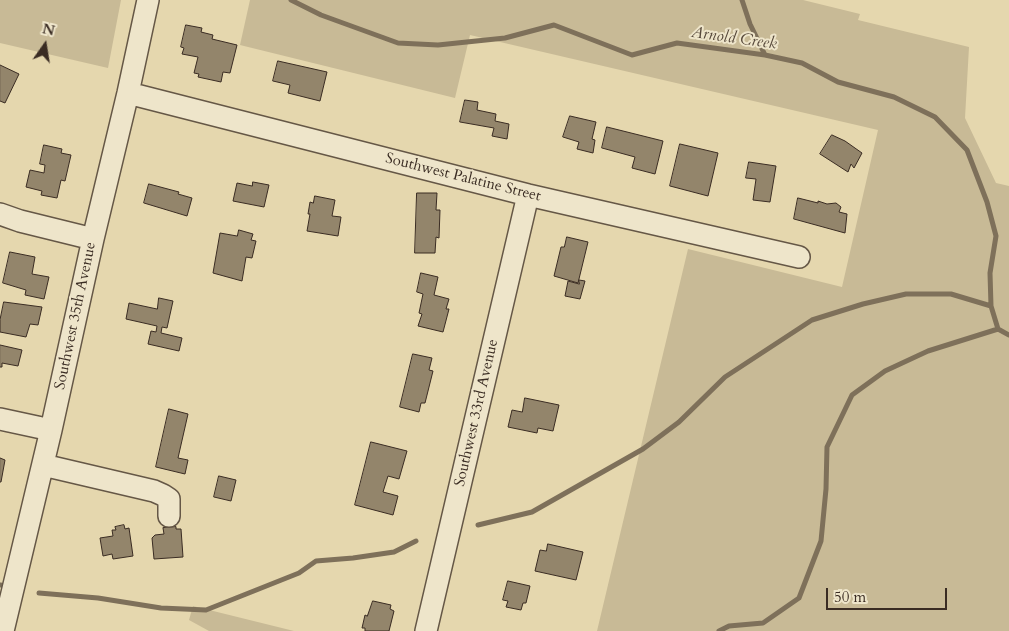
<!DOCTYPE html>
<style>
body{margin:0}
#map{position:relative;width:1009px;height:631px;overflow:hidden;background:#e5d7ae;font-family:Cardo,serif}
canvas{display:block}
.north{position:absolute;left:20px;top:20px;width:50px;height:50px;-webkit-text-stroke:4px #eee5ca;paint-order:stroke;rotate:13deg;font-size:14px;font-weight:700;line-height:20px;text-align:center;color:#3a2c23}
.north::after{content:'';display:block;margin:auto;width:18px;height:22px;background:#3a2c23;clip-path:polygon(50% 0,100% 100%,50% 72%,0 100%)}
.scale{position:absolute;left:826px;top:588px;width:121px;height:22px;box-sizing:border-box;border:2px solid #3a2c23;border-top:0;padding-left:6px;font-size:15px;line-height:18px;white-space:nowrap;color:#3a2c23;-webkit-text-stroke:4px #eee5ca;paint-order:stroke}
</style>
<div id="map">
<canvas width="1009" height="631"></canvas>
<div class="north">N</div>
<div class="scale">50 m</div>
</div>
<script>
const context = document.querySelector('canvas').getContext('2d');
context.lineJoin = 'round';
function fillPath(path, color) {
  context.fillStyle = color;
  context.fill(path, 'evenodd');
}
function strokePath(path, color, width, dash) {
  context.strokeStyle = color;
  context.lineWidth = width;
  context.lineCap = dash ? 'butt' : 'round';
  context.setLineDash(dash || []);
  context.stroke(path);
}
function label(font, color, halo, rows, align = 'center') {
  context.font = font + ' Cardo,serif';
  context.lineWidth = 4;
  context.setLineDash([]);
  context.textBaseline = 'middle';
  context.strokeStyle = halo;
  context.fillStyle = color;
  for (const [text, x, y, turn = 0] of rows) {
    context.save();
    context.translate(x, y);
    context.rotate((+turn || 0) * Math.PI / 180);
    context.textAlign = isNaN(turn) ? turn : align;
    if (halo) context.strokeText(text, 0, 0);
    context.fillText(text, 0, 0);
    context.restore();
  }
}
fillPath(new Path2D(`
 M0 0H121L108 68 0 43Z
 M250 0H803L860 14 858 20 969 47 965 118 996 183 1009 186V631H597L688 249 842 287 878 130 470 35 455 98 240 45Z
 M193 606 294 631H209L189 620Z`), '#c8ba96');
strokePath(new Path2D(`
 M291 0 321 15 398 43 438 45 505 38 554 25 632 55 677 43 765 55 802 63 838 82 894 97 935 117 967 150 987 202 996 236 990 273 991 306 998 329 1009 335
 M742 0 750 24 765 55
 M478 525 532 512 643 449 679 422 725 377 812 320 863 304 906 294H951L991 306
 M0 585H1
 M39 593 98 598 161 608 206 610 299 573 316 561 353 558 394 552 416 541
 M719 631 729 626 763 623 799 598 821 541 826 489 827 447 852 395 885 371 928 351 998 329`), '#7e705a', 5);
const building = new Path2D(`
 M186 25 202 28 201 32 213 35 212 39 237 45 230 73 223 72 221 82 198 77 199 74 194 73 198 57 182 54 184 48 181 47Z
 M278 61 327 72 320 101 288 93 290 85 273 81Z
 M0 65 19 74 5 103 0 101Z
 M465 100 478 102 477 110 496 114 495 121 509 124 507 139 492 136 494 128 460 122Z
 M570 116 596 122 592 139 595 140 593 153 577 149 579 142 563 137Z
 M607 127 663 141 655 174 632 168 635 157 602 148Z
 M832 135 845 141 862 153 854 168 851 164 848 172 820 154Z
 M680 144 718 153 708 196 670 186Z
 M44 145 62 149 61 153 71 155 65 181 61 180 57 198 41 195 42 191 26 187 30 170 44 173 45 165 40 164Z
 M749 162 776 166 770 202 753 200 756 179 746 178Z
 M253 182 269 185 264 207 233 201 237 183 252 186Z
 M149 184 179 192 178 194 192 198 187 216 144 203Z
 M417 193H437L436 210H440L439 238 436 237 435 253H415Z
 M315 196 335 200 332 216 341 217 338 236 307 231 310 214H308L310 202 313 203Z
 M798 198 818 203V201L827 204 836 203 841 207 839 212 847 214 845 233 794 219Z
 M239 230 253 234 251 240 256 241 252 258 246 257 242 281 213 273 220 233 237 236Z
 M567 237 588 242 578 283 554 276 561 247H564Z
 M10 252 35 257 32 274 49 277 44 299 25 295 26 290 3 283Z
 M421 273 438 277 434 295 449 299 446 309H449L443 332 418 326 422 314 419 313 423 294 417 292Z
 M579 280 585 281 580 299 565 296 568 281 579 284Z
 M159 298 173 301 167 328 162 327 161 333 182 338 179 351 148 344 151 331 156 332 157 326 126 319 129 303 157 309Z
 M4 302 42 307 38 325 30 324 26 337 0 332V320Z
 M0 345 22 350 18 366 2 363V367H0Z
 M413 354 432 358 429 370 433 371 425 403H421L419 412 400 407Z
 M525 398 559 405 553 431 538 428 537 433 508 427 512 410 522 412Z
 M169 409 188 414 178 458 188 460 185 474 156 467Z
 M371 442 407 451 399 479 388 476 383 492 398 496 393 515 355 505Z
 M0 458 5 460 1 482H0Z
 M219 476 236 480 231 501 214 497Z
 M124 525 125 529 129 528 133 556 113 559 112 554 103 556 100 538 113 536 112 530H116L115 527Z
 M176 527V529H181L183 557 154 559 152 538 155 535 164 534 163 528Z
 M548 544 583 552 576 580 535 571 540 550 546 551Z
 M508 581 530 586 526 603H523L521 610 506 607 508 601 503 600Z
 M373 601 391 605 390 609 394 611 389 631H365V628H362L365 615 367 616Z`);
fillPath(building, '#93856b');
strokePath(building, '#3a2c23', 1);
const minor = new Path2D(`
 M128 93 528 195 799 257
 M0 214 20 221 93 239
 M0 419 51 430
 M43 465 154 491 163 495 169 499V516
 M3 631 51 430 93 239 128 93 148 0
 M426 631 528 195`);
strokePath(minor, '#655746', 24);
strokePath(minor, '#eee5ca', 21);
label('15px', '#3a2c23', '#eee5ca', [
 ["Southwest Palatine Street",463,178,14],
 ["Southwest 35th Avenue",76,316,-78],
 ["Southwest 33rd Avenue",477,413,-77]
]);
label('italic 16px', '#56483a', '#eee5ca', [
 ["Arnold Creek",734,39,8]
]);
</script>
